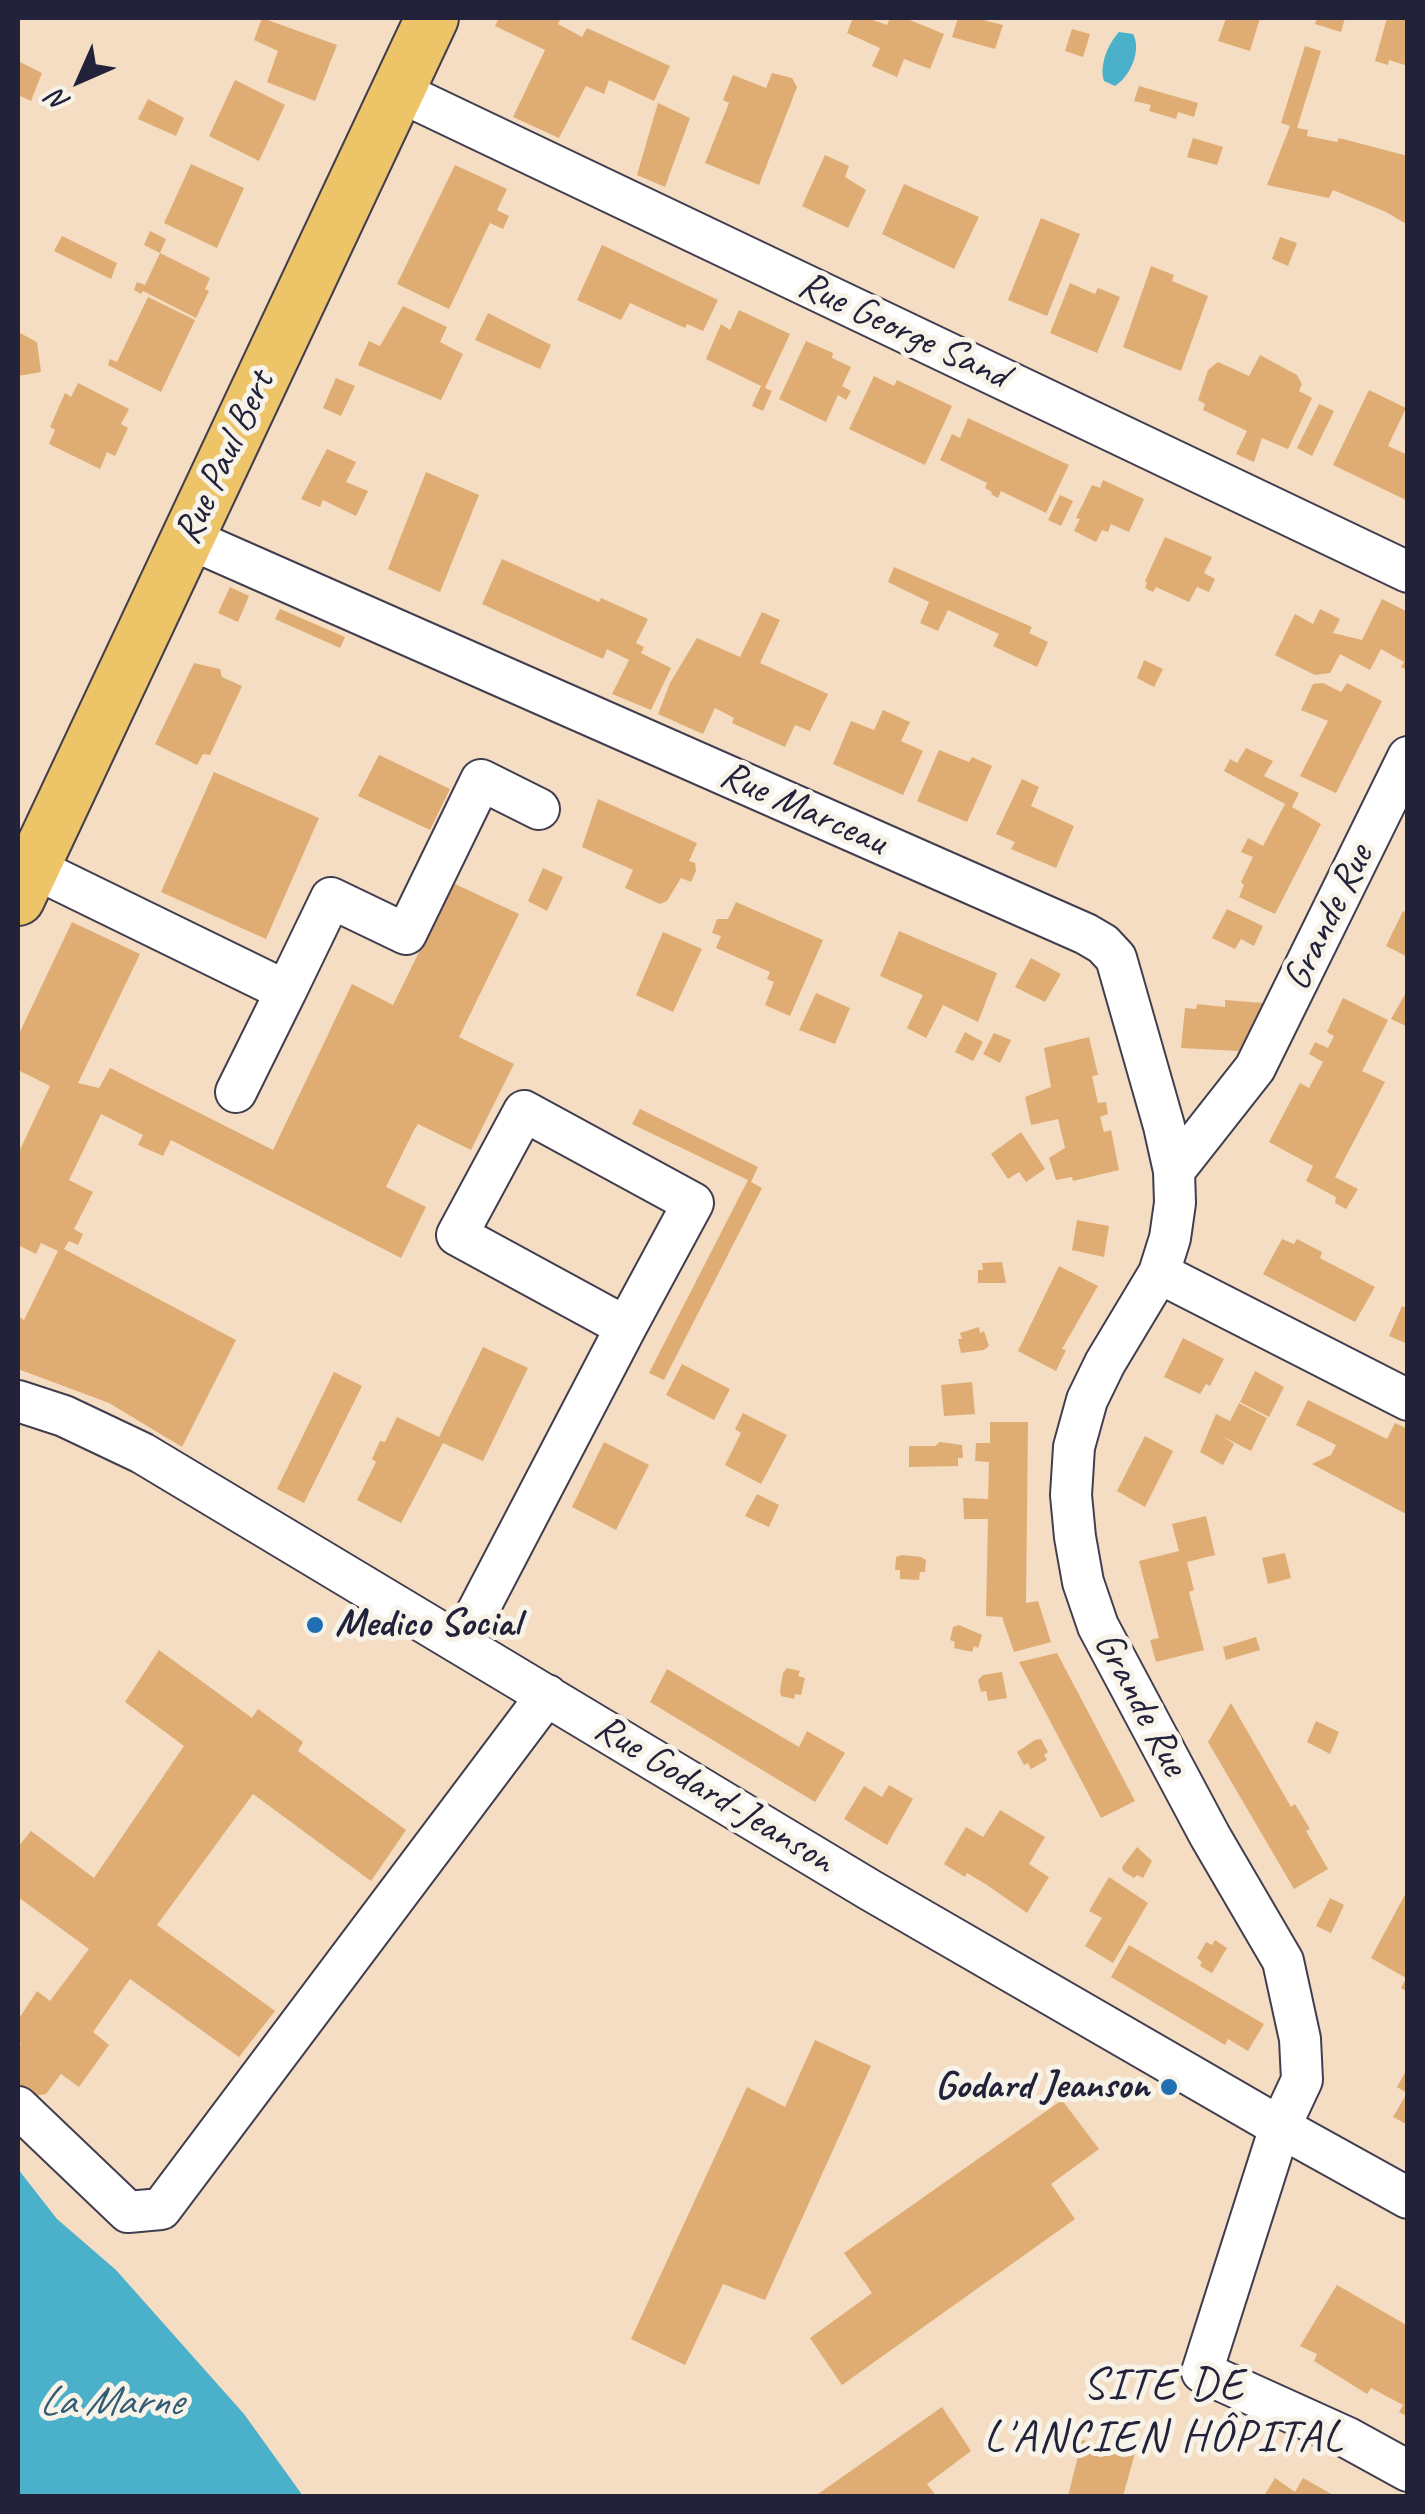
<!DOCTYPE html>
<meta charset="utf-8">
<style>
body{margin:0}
#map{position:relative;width:1425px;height:2514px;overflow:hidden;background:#f4ddc2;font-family:Caveat,sans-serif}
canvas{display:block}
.frame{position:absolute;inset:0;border:20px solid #22223b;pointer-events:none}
.north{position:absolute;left:30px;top:30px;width:100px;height:100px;-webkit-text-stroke:8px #f7f3e8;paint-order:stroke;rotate:225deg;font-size:28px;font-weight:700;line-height:40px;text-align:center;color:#22223b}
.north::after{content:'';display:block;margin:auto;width:35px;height:45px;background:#22223b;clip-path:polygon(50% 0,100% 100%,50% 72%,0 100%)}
</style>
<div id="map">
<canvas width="1425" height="2514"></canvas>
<div class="frame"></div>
<div class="north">N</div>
</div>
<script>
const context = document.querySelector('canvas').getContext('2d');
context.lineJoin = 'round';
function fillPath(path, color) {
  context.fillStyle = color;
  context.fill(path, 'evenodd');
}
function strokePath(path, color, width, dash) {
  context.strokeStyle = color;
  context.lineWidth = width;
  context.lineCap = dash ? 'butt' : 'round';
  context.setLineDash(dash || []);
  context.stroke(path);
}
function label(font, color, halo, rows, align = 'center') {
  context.font = font + ' Caveat,sans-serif';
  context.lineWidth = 10;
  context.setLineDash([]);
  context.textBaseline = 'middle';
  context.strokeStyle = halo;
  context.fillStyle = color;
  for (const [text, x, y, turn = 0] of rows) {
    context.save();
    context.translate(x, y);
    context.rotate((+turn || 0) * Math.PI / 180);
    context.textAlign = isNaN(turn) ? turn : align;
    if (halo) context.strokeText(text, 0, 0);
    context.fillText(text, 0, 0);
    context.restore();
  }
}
fillPath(new Path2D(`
 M1119 32 1133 34C1142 50 1130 77 1115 86L1104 81C1099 65 1108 44 1119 32Z
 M18 2169 57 2219 116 2270 244 2414 303 2496H18Z`), '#4bb0ca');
fillPath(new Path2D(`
 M262 18 337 45 315 101 267 82 278 51 254 40Z
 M499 18H561L558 24 582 37 587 28 670 66 654 101 609 80 604 94 586 86 559 138 513 117 545 50 495 26Z
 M853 18H867L887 25 890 18H905L944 34 930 69 904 59 897 77 872 66 880 48 847 33Z
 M958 18H975L1003 25 995 49 952 37Z
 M1226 18H1260L1250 51 1218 41Z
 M1317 18H1345L1341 32 1315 24Z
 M1387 18H1408V66L1389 60 1388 65 1375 61Z
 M1072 29 1090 34 1083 57 1065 51Z
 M1305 46 1321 51 1297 128 1308 130 1307 136 1337 142 1339 138 1408 156V225L1386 212 1333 190 1329 198 1267 185 1290 126 1281 123Z
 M20 62 42 73 31 101 18 95Z
 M772 73 792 78 797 87 759 185 705 163 729 103 723 100 733 75 766 88Z
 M235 80 285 105 259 161 209 136Z
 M1139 86 1198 103 1194 117 1178 112 1176 119 1149 111 1151 105 1134 101Z
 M148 99 184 118 176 136 138 119Z
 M658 103 690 118 665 187 637 175Z
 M1193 138 1223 147 1217 165 1187 157Z
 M825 155 849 166 845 177 866 190 848 228 802 206Z
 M191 164 244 188 217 248 164 223Z
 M455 165 507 189 497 210 509 216 503 229 490 223 449 309 397 284Z
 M904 184 979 217 954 269 882 234Z
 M1041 218 1080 234 1047 316 1008 300Z
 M150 231 166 239 160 253 210 278 205 289 209 291 196 318 143 291 141 294 134 290 137 282 145 285 160 253 144 245Z
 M62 236 117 263 111 279 54 251Z
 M1280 237 1297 243 1288 266 1272 259Z
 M602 245 718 300 703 331 687 324 685 328 630 303 621 320 577 300Z
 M1151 266 1174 275 1172 281 1208 296 1181 371 1123 347Z
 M1070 283 1095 294 1098 288 1120 297 1097 353 1050 333Z
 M148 297 195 320 161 392 108 365 110 359 117 362Z
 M403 306 447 327 440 342 463 354 441 400 358 365 369 341 380 346Z
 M739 310 790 334 765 388 772 391 763 411 752 406 761 386 706 359 721 324 730 330Z
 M488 313 551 345 540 369 475 340Z
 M18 332 37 342 41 372 18 376Z
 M806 341 833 353 832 358 851 367 842 386 851 391 846 400 838 395 826 422 779 399Z
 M1260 355 1297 375 1302 384 1299 391 1312 398 1288 449 1262 438 1254 462 1236 454 1247 431 1203 410 1205 404 1198 400 1208 370 1218 362 1249 376Z
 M874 376 894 386 897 380 952 406 925 465 849 429Z
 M336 378 355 386 341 416 323 408Z
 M78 383 129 409 121 424 128 428 115 456 107 452 100 469 49 444 55 430 50 427 65 393 71 397Z
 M1369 390 1406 408 1388 446 1408 455V501L1333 465Z
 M1319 404 1334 411 1312 456 1297 448Z
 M968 418 1069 465 1046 513 1001 491 998 498 991 494 992 492 985 488 987 483 940 460 952 434 960 438Z
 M327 449 356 462 346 482 368 491 356 516 323 500 320 507 301 499Z
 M426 472 479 495 440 592 388 569Z
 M1103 480 1144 499 1129 532 1111 524 1108 532 1102 530 1096 542 1074 531 1080 519 1076 518 1092 485 1100 488Z
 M1060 495 1073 501 1061 526 1048 520Z
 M1165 537 1212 557 1204 573 1215 579 1209 592 1197 587 1189 602 1156 587 1153 592 1145 588 1147 583 1145 581Z
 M502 559 599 602 601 598 648 619 636 643 644 647 641 653 671 668 651 710 612 694 629 660 607 649 603 659 482 604Z
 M894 567 1032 627 1029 633 1048 642 1037 667 993 646 999 634 948 610 938 631 920 623 929 602 888 582Z
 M230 587 249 596 238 622 218 613Z
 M1382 599 1408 612V670L1401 667 1404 662 1381 649 1370 670 1340 654 1330 673 1315 675 1275 655 1295 614 1313 624 1320 609 1340 619 1333 633 1362 640Z
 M280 609 345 637 340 648 275 619Z
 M762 612 780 620 760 663 828 694 810 731 795 725 785 747 732 723 734 718 715 708 703 734 658 714 670 683 697 638 740 657Z
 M1144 660 1163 669 1154 687 1137 678Z
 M194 663 220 669 222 677 242 686 210 755 203 754 197 765 155 744Z
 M1323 683 1341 692 1347 683 1382 701 1336 793 1300 776 1328 721 1301 710 1313 684Z
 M883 710 910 722 901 741 923 751 903 795 833 764 851 721 874 730Z
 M1246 748 1273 761 1264 776 1299 793 1292 807 1321 824 1275 914 1239 897 1244 885 1241 882 1253 857 1241 852 1248 838 1263 846 1285 804 1224 771 1230 759 1237 763Z
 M939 750 969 762 972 757 992 766 967 822 917 801Z
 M379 755 450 789 430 830 358 796Z
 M214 772 319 818 266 939 161 892Z
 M1022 779 1039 787 1031 806 1074 826 1056 868 1011 849 1015 842 996 834Z
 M598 799 697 843 689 861 695 863 696 871 691 882 681 878 667 901 660 904 625 888 633 870 582 847Z
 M543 868 563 877 547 911 528 901Z
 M453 883 519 914 459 1037 514 1064 471 1150 418 1124 414 1130 386 1187 426 1207 401 1258 171 1140 163 1156 138 1145 143 1135 101 1114 69 1180 93 1192 74 1229 83 1234 78 1245 69 1241 64 1249 236 1340 182 1447 109 1403 18 1369V1316L24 1320 58 1251 41 1243 36 1254 18 1245V1154L50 1086 18 1070V1036L72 922 140 954 78 1083 99 1088 110 1068 273 1150 352 984 393 1005Z
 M736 902 823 940 790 1016 765 1005 774 982 767 979 770 972 716 948 721 936 712 933 717 919H728Z
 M1227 909 1263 926 1254 946 1241 939 1235 949 1212 938Z
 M1403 911 1408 914V957L1386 946Z
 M899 931 997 973 978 1022 943 1005 926 1038 907 1028 923 995 880 976Z
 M663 932 702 949 673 1012 636 995Z
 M1031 958 1061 974 1045 1002 1015 987Z
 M1408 989V1027L1391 1019Z
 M816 993 850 1008 835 1044 799 1030Z
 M1343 998 1388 1020 1362 1071 1385 1082 1335 1177 1358 1189 1346 1209 1335 1203 1336 1197 1306 1181 1313 1166 1269 1142 1300 1083 1309 1088 1323 1062 1309 1054 1315 1042 1328 1048 1334 1036 1327 1032Z
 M1225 1000 1263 1003 1239 1051 1181 1048 1185 1008 1196 1009 1197 1004 1225 1007Z
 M965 1032 983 1042 973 1061 955 1052Z
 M994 1033 1011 1040 1000 1063 983 1054Z
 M1089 1037 1098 1075 1092 1076 1098 1103 1106 1102 1108 1114 1100 1117 1104 1132 1111 1130 1119 1170 1073 1181 1072 1177 1056 1180 1049 1158 1065 1148 1058 1119 1031 1125 1025 1097 1051 1087 1044 1048Z
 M640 1109 758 1167 751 1182 762 1188 664 1380 649 1373 748 1180 632 1124Z
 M1021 1132 1045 1169 1026 1182 1019 1172 1008 1179 991 1154Z
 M1077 1220 1109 1226 1104 1257 1072 1250Z
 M1282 1239 1294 1244 1297 1239 1322 1252 1320 1258 1375 1287 1355 1322 1263 1274Z
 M1002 1262 1006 1283H978V1270H983L982 1263Z
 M1059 1266 1098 1286 1062 1349 1066 1350 1056 1371 1018 1351Z
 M1402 1306 1408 1309V1344L1389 1336Z
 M979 1327 980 1333 984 1331 989 1346 984 1350 961 1353 958 1339H962L960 1333Z
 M1183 1338 1224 1359 1210 1386 1206 1384 1200 1394 1164 1377Z
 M483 1347 528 1368 483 1461 443 1443 401 1523 357 1500 376 1462 372 1459 380 1441 385 1442 397 1417 439 1437Z
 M682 1364 730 1389 714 1420 666 1395Z
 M1255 1371 1284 1387 1269 1417 1240 1402Z
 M334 1372 362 1386 304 1503 277 1489Z
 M972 1382 975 1414 944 1416 941 1385Z
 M1308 1400 1387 1439 1395 1423 1408 1429V1515L1312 1464 1331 1455 1336 1445 1296 1425Z
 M1239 1403 1267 1418 1251 1451 1222 1436 1234 1444 1223 1465 1200 1452 1216 1414 1230 1421Z
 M743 1413 787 1435 761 1484 725 1465 741 1433 735 1429Z
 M990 1422H1028L1026 1603 1038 1601 1051 1642 1014 1652 1002 1617 986 1616 988 1519H964L963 1498 988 1499 989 1462 975 1461 976 1443H990Z
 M1145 1436 1173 1451 1145 1507 1117 1491Z
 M604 1442 649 1465 616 1530 572 1507Z
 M940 1442 962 1445 963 1458H958V1466L909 1467V1446H935Z
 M757 1494 779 1505 769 1527 745 1516Z
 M1206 1516 1215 1555 1187 1562 1194 1590 1189 1592 1204 1650 1156 1662 1150 1640 1159 1638 1139 1561 1179 1551 1172 1524Z
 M1285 1553 1291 1578 1268 1584 1262 1558Z
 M902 1555 921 1557 926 1560 925 1572H920L919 1580 900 1579V1570H895L896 1557Z
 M959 1625 982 1635 978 1648 974 1646 972 1652 954 1648 955 1642 950 1640 953 1627Z
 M1256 1637 1260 1650 1226 1660 1223 1647Z
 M159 1650 252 1718 258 1709 303 1742 298 1751 406 1830 371 1881 253 1794 157 1925 275 2011 239 2057 130 1979 93 2032 109 2045 79 2087 61 2074 46 2094 24 2098 18 2093V2050L21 2044 18 2041V2020L37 1991 50 2001 89 1949 18 1897V1847L31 1831 94 1878 184 1746 125 1702Z
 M1057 1653 1135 1801 1101 1818 1019 1662Z
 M787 1668 800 1671 798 1676 805 1678 801 1695 795 1694 794 1699 781 1696 780 1691 783 1673Z
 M667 1669 799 1747 807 1731 845 1753 815 1802 650 1702Z
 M1002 1672 1007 1698 988 1701 986 1691 981 1692 978 1680 983 1675Z
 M1231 1703 1291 1807 1295 1804 1310 1829 1306 1831 1328 1869 1294 1889 1208 1742Z
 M1316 1721 1339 1732 1330 1754 1307 1742Z
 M1041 1739 1048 1752 1044 1755 1047 1760 1031 1769 1028 1763 1024 1765 1017 1752 1035 1740Z
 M889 1785 913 1799 887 1845 844 1819 864 1786 882 1797Z
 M1000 1810 1045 1837 1029 1864 1049 1877 1027 1913 987 1885 967 1873 965 1877 944 1864 966 1827 983 1837Z
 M1137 1847 1152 1861 1143 1878 1137 1875 1134 1878 1123 1871 1122 1867Z
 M1109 1877 1148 1903 1113 1963 1085 1946 1102 1918 1089 1911Z
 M1408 1889V1992L1401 1988 1406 1978 1371 1958Z
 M1330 1898 1344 1905 1331 1933 1316 1926Z
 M1215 1940 1227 1948 1212 1973 1200 1966 1202 1962 1197 1958 1206 1942 1212 1945Z
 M1129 1945 1264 2024 1248 2051 1228 2039 1225 2045 1111 1977Z
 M815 2040 871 2066 765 2300 723 2284 685 2365 631 2339 747 2087 785 2107Z
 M1408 2067V2125L1393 2117 1407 2093 1397 2087Z
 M1062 2100 1099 2149 1051 2184 1075 2219 842 2385 810 2338 872 2293 844 2253Z
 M1337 2285 1408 2326V2417L1399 2412 1403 2405 1371 2388 1367 2394 1314 2361 1317 2354 1300 2346Z
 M942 2407 971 2451 927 2484 936 2496H815Z
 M1082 2440 1135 2453 1123 2496H1068Z
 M1275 2478 1295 2492 1303 2478 1335 2496H1264Z`), '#dfad73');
const minor = new Path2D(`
 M398 91 1408 572
 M188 538 1086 934 1103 944 1116 958 1164 1126 1174 1171 1175 1203 1170 1238 1159 1273 1105 1363 1087 1400 1074 1447 1071 1495 1075 1537 1083 1582 1098 1626 1210 1836 1283 1961 1300 2039 1302 2080 1280 2127 1202 2372 1348 2438 1408 2471
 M32 867 286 991 331 898 406 934 481 780 539 809
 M236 1092 286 991
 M1174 1171 1255 1068 1408 757
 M1159 1273 1408 1400
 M18 1401 64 1416 142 1453 870 1890 1280 2127 1408 2198
 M461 1643 626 1327 457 1235 524 1111 693 1203 626 1327
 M18 2107 128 2212 161 2209 547 1695`);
const major = new Path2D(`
 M18 899 432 18`);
strokePath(minor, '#423e4f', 44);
strokePath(major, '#423e4f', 56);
strokePath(minor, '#fff', 40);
strokePath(major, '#eec469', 52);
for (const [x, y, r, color] of [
 [315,1625,10,"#1f6fb2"],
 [1169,2087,10,"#1f6fb2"]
]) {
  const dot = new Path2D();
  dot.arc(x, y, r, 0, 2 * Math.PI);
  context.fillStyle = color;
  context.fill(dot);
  strokePath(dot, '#f7f3e8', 4);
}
label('40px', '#22223b', '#f7f3e8', [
 ["Rue George Sand",903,331,25],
 ["Rue Paul Bert",225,458,-65],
 ["Rue Marceau",803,809,24],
 ["Grande Rue",1329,918,-64],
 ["Grande Rue",1140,1704,62],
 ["Rue Godard-Jeanson",714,1795,31]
]);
label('bold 40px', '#22223b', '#f7f3e8', [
 ["Medico Social",335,1625],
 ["Godard Jeanson",1149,2087,"right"]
], 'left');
label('italic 42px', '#325b74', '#f7f3e8', [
 ["La Marne",110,2403]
]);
context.letterSpacing = '2.5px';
label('45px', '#22223b', '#f7f3e8', [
 ["SITE DE",1164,2386],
 ["L'ANCIEN HÔPITAL",1164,2438]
]);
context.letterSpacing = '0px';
</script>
